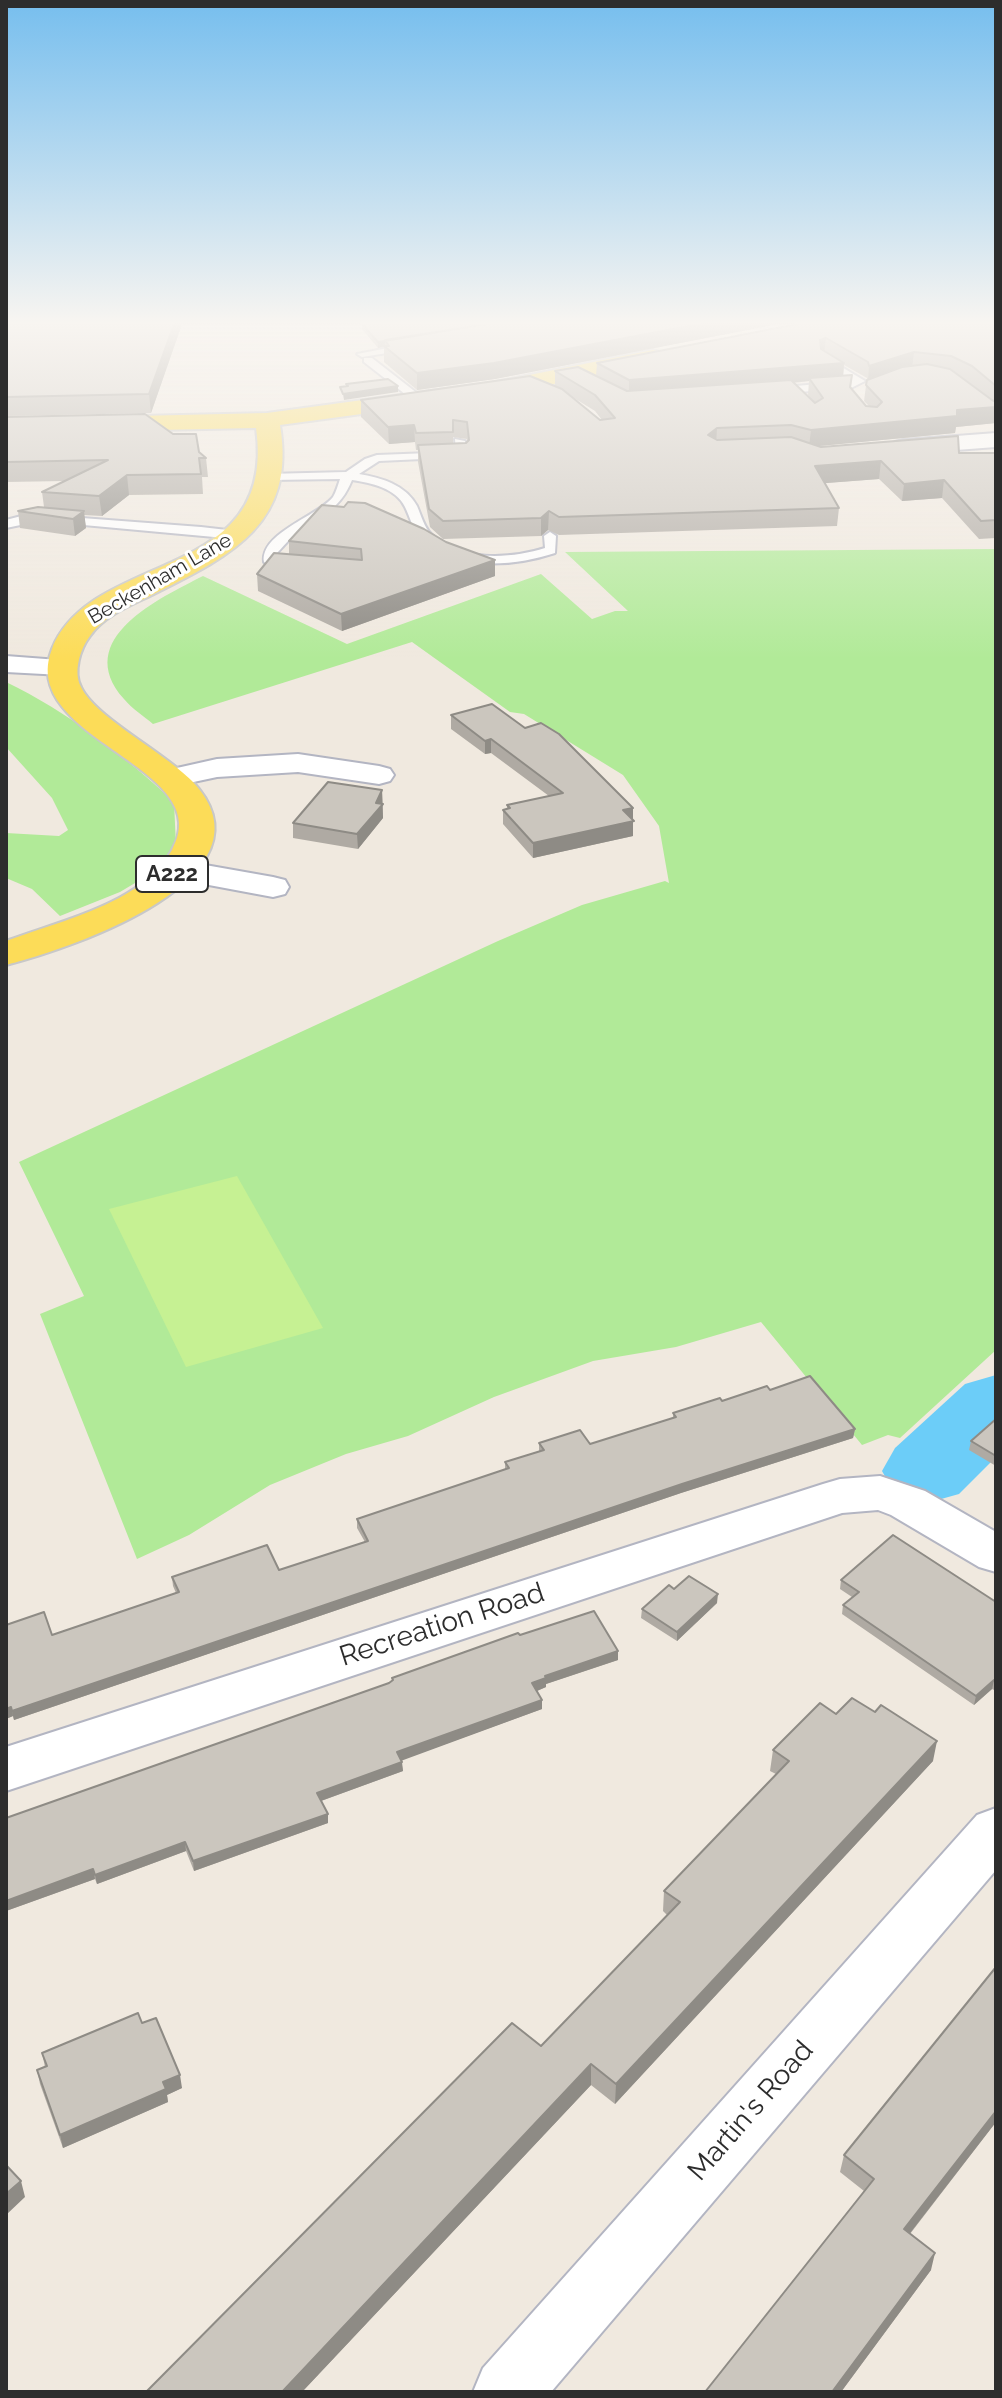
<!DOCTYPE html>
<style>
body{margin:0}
#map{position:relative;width:1002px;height:2398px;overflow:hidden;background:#f0e9df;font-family:Raleway,sans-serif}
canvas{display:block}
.frame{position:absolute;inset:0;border:8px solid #2d2d2d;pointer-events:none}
</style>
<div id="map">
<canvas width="1002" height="2398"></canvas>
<div class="frame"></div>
</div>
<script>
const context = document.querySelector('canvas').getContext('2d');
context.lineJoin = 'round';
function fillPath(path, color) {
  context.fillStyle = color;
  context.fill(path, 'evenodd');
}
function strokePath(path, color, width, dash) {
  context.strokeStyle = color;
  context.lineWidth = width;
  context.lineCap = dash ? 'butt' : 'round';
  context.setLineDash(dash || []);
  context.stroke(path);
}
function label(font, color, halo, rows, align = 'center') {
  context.font = font + ' Raleway,sans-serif';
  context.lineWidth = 6;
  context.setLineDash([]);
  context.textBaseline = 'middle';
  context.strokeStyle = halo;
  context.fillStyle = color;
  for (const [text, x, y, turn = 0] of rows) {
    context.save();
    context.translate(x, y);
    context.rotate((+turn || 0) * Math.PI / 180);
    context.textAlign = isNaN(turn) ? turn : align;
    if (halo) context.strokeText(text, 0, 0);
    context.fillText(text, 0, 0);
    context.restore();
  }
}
fillPath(new Path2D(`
 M996 549V1350L900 1438 888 1435 862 1445 761 1322 676 1347 593 1361 494 1397 408 1436 346 1454 270 1485 189 1535 137 1559 40 1314 84 1296 19 1162 498 941 582 905 665 881 669 883 659 826 623 775 524 714 510 712 412 642 153 724C144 716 132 709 124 699 71 639 160 598 203 576L347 644 541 574 592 619 615 611H628L565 552Z
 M6 682C68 712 124 755 174 802L176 846 150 874 120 892 60 916 32 889 6 878V833L59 836 68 830 52 798 6 747Z`), '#b1ea98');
fillPath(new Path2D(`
 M237 1176 323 1328 186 1367 109 1209Z`), '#c6f193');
fillPath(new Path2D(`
 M996 1375V1457L959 1494 927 1503 895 1494 882 1471 895 1448 965 1384Z`), '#6ccdf8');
const lane = new Path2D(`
 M409 344 413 345V349L362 357 357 354Z
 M825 357 865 381 851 388 773 394 768 391 773 388 852 381 821 362V358Z
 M364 358H372L422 397V401H414L364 362Z
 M455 439 465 441 466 457 379 461 359 474C381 478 405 484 417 506 421 515 424 527 431 534 459 562 510 559 545 548L544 536 550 532 556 536 555 553C516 566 449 573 419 536 412 527 410 517 405 507 396 488 371 483 352 480 340 510 322 514 298 532 290 538 283 547 275 555L276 559 295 561V567L270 566 264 562C260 533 318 516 333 497 336 492 338 485 340 479L271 480 267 478V474L346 472 365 459 377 455 456 452Z
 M29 514 201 527 236 531 242 535 236 539 40 521 6 528V520Z`);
const street = new Path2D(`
 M996 433V447L903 454 895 452 892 447 895 442 903 440Z
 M6 656 72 661 76 667 72 673 62 675 6 672Z
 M298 754 379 766 390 769 394 775 390 781 379 784 298 772 217 777 170 787 159 784 155 778 159 772 217 759Z
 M177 860 273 877 285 880 289 887 285 894 273 897 166 877 161 870 166 863Z
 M880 1476 925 1491 996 1532V1572L979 1567 891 1515 878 1510 842 1513 6 1791V1747L823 1484 840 1479Z
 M996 1808V1870L551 2392H473L483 2368 977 1815Z`);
const primary = new Path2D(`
 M653 350 661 352 664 357 661 362 495 396 280 425C297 526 228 557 150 596 129 606 104 616 90 636 80 649 73 672 81 687 95 717 165 753 192 781 284 877 70 949 6 965V941C44 927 83 917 119 898 140 887 161 870 172 850 220 766 16 740 52 649 92 549 278 584 256 428L6 433V419L267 413 495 382Z`);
strokePath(lane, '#b3b5c2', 4);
strokePath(street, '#b3b5c2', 4);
strokePath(primary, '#c8c8c8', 4);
fillPath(lane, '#fff');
fillPath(street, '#fff');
fillPath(primary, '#fcdc58');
fillPath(new Path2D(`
 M6 324H182L151 413 6 416Z
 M362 324H778L495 379 417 390 384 362V347L378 348 362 329Z
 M799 324H996V423L956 427 955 433 818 446 959 453H996V538L979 539 942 498 902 501 879 479 825 483 839 508 837 526 559 535 548 530 541 536 443 539 430 527 418 462V450H416L415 442 389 444 361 417V400L555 386V371L596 376 597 363ZM844 365 867 378 864 401 869 406H866L851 388 852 375H843ZM809 381 808 395 811 400 794 383ZM574 398 595 411 602 420H600ZM453 437 467 439V441L466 443H453Z
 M6 417 199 452 206 458 208 477H202L203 494 129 495 102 516 84 515 86 528 75 536 20 528 18 511 44 507 42 492 65 481 6 482Z
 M289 541 446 542 495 560V576L342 631 258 591 257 574 289 554Z
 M451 715 633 820V836L533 858 503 824V810L507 809V805L549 796 491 753 485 754 451 729Z
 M382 790 383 818 358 849 293 838V823Z
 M770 1390 855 1429 853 1438 681 1493 14 1720 13 1716 6 1719 52 1635 176 1593 173 1586 172 1577 279 1570 365 1542 357 1528V1519L505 1469V1462L539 1451V1443L590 1444 673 1418V1413Z
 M996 1419V1466L969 1450 971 1441Z
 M841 1580 996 1602V1691L992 1689 974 1705 842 1614 843 1605 852 1597 840 1589Z
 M674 1589 717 1603 677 1641 641 1618 642 1609Z
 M520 1635 618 1660 546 1684V1687L537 1691 542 1709 401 1760 403 1771 321 1801 328 1814V1823L194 1871 186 1851 97 1884 95 1879 6 1911 8 1918H6V1818L389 1683 392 1681V1678Z
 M836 1714 933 1761 615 2104 591 2085 302 2392H146L541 2046 667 1915 663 1911 664 1891 776 1774 770 1771 773 1750Z
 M996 1967V2122L910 2234 931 2270 841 2392H705L864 2191 840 2172 844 2155Z
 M142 2023 182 2088 167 2095 168 2102 63 2148 40 2084 37 2070 45 2067 42 2053Z`), '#afaaa3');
fillPath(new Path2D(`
 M174 324H182L151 413 149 394Z
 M699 324H778L495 379 417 390V373Z
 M826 338 824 354 819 356 820 340Z
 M385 341V346L378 348V342Z
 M914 352 912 368 868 382 869 366Z
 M844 363 843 379 809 378V381L629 396V380Z
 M398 386V392L344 400 343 394Z
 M996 407V423L956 427 955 433 809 447 811 430 957 410Z
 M414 425 415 442 389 444 388 427Z
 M717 428 716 445 708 435Z
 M881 461 879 479 814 484 815 466Z
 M127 475 129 495 102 516 99 496Z
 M944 480 942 498 902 501 904 484Z
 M84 511 86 528 75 536 73 519Z
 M549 511 548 530 541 536V518Z
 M495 560V576L342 631 341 614Z
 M491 739V753L485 754V741Z
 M382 790 383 818 358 849 357 834Z
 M633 808V836L533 858V843L623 810Z
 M855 1429 853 1438 681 1493 14 1720 12 1711 682 1484Z
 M718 1594 717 1603 677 1641V1632Z
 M618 1651V1660L546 1684V1687L532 1693V1683L545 1676Z
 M994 1680 992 1689 974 1705 976 1696Z
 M542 1700V1709L398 1762 397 1752Z
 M11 1707 13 1716 6 1719V1709Z
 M937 1741 933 1761 615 2104 616 2084Z
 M402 1762 403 1771 318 1802 317 1793Z
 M328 1814V1823L194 1871 193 1861Z
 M185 1842 186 1851 97 1884 95 1875Z
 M93 1869 95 1879 6 1911 8 1918H6V1901Z
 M591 2064V2085L302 2392H282Z
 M180 2075 182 2088 167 2095 168 2102 63 2148 60 2135 163 2082Z
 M996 2111V2122L900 2246 904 2229Z
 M21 2181 25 2197 6 2215V2194Z
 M935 2253 931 2270 841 2392H832Z`), '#8e8b85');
const building = new Path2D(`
 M6 324H174L149 394 6 397Z
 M362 324H487L378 342Z
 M487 324H699L494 363 417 373 384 346H389L385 340Z
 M798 324H996V386L972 366 951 356 914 352 869 366 868 362 826 338 820 340 821 349 844 363 629 380 597 363Z
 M927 364 950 369 992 400 996 402V407L957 410V416L811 430 791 425 717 428 708 435 717 440 791 437 821 447 958 436 959 453H996V520L981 521 944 480 904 484 881 461 815 466 839 508 559 517 549 511 541 518 443 521 429 509 418 445 466 443 469 440 467 422 453 420V432L416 433 414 425 388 427 361 400 530 376 562 389 600 420 615 418 595 395 555 371 578 367 627 391 791 380 815 403 823 398 809 378 852 375 850 387 866 406 877 407 882 402 866 385 867 380 902 367Z
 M388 379 398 386 343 394 340 387 348 386 346 384Z
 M145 414 173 434H196L199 452 206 458H199L201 474 127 475 99 496 42 492 108 460 6 462V417Z
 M348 502 365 503 424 529 446 542 495 560 341 614 257 574 274 553 362 560 361 549 289 541 322 505 344 507Z
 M38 507 84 511 73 519 18 511Z
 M492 704 525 728 541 723 559 734 633 808 623 810 634 821 533 843 503 810 510 808 507 805 563 793 491 739 485 741 451 715Z
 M328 782 382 790 376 803 383 804 357 834 293 823Z
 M810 1376 855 1429 682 1484 12 1711 11 1707 6 1709V1625L44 1612 52 1635 179 1592 172 1577 267 1545 279 1570 368 1541 357 1519 509 1468 505 1462 544 1450 539 1443 580 1430 590 1444 676 1417 673 1413 720 1398 722 1401 767 1386 770 1390Z
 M996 1419V1456L971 1441Z
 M893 1535 996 1602V1681L994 1680 976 1696 843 1605 859 1592 841 1580Z
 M689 1576 718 1594 677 1632 642 1609 669 1585 674 1589Z
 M594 1611 618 1651 545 1676 546 1678 532 1683 542 1700 397 1752 402 1762 317 1793 328 1814 193 1861 185 1842 95 1875 93 1869 6 1901V1818L389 1683 393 1680 392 1678 518 1633 520 1635Z
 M852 1698 875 1712 881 1705 937 1741 616 2084 591 2064 282 2392H146L512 2023 541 2046 680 1902 664 1891 789 1761 773 1750 820 1703 836 1714Z
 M996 1967V2111L904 2229 935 2253 832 2392H705L874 2179 844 2155Z
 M138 2013 142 2023 156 2018 180 2075 163 2082 166 2089 60 2135 37 2070 47 2066 42 2053Z
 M6 2165 21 2181 6 2194Z`);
fillPath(building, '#cbc6be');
strokePath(building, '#8e8b85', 2);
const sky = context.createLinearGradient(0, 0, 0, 659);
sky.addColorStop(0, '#76beee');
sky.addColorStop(0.49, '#f8f5f1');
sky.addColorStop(1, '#f8f5f100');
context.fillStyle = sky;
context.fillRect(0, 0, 1002, 659);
label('20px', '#2d2d2d', '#fff', [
 ["Beckenham Lane",160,579,-30]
]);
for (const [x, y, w] of [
 [172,874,72]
]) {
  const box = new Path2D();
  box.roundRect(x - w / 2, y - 18, w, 36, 6);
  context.fillStyle = '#fff';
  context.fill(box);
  strokePath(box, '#2d2d2d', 2);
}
label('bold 22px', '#2d2d2d', null, [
 ["A222",172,874]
]);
label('28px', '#2d2d2d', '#fff', [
 ["Recreation Road",442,1625,-18],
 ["Martin's Road",751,2111,-49]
]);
</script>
